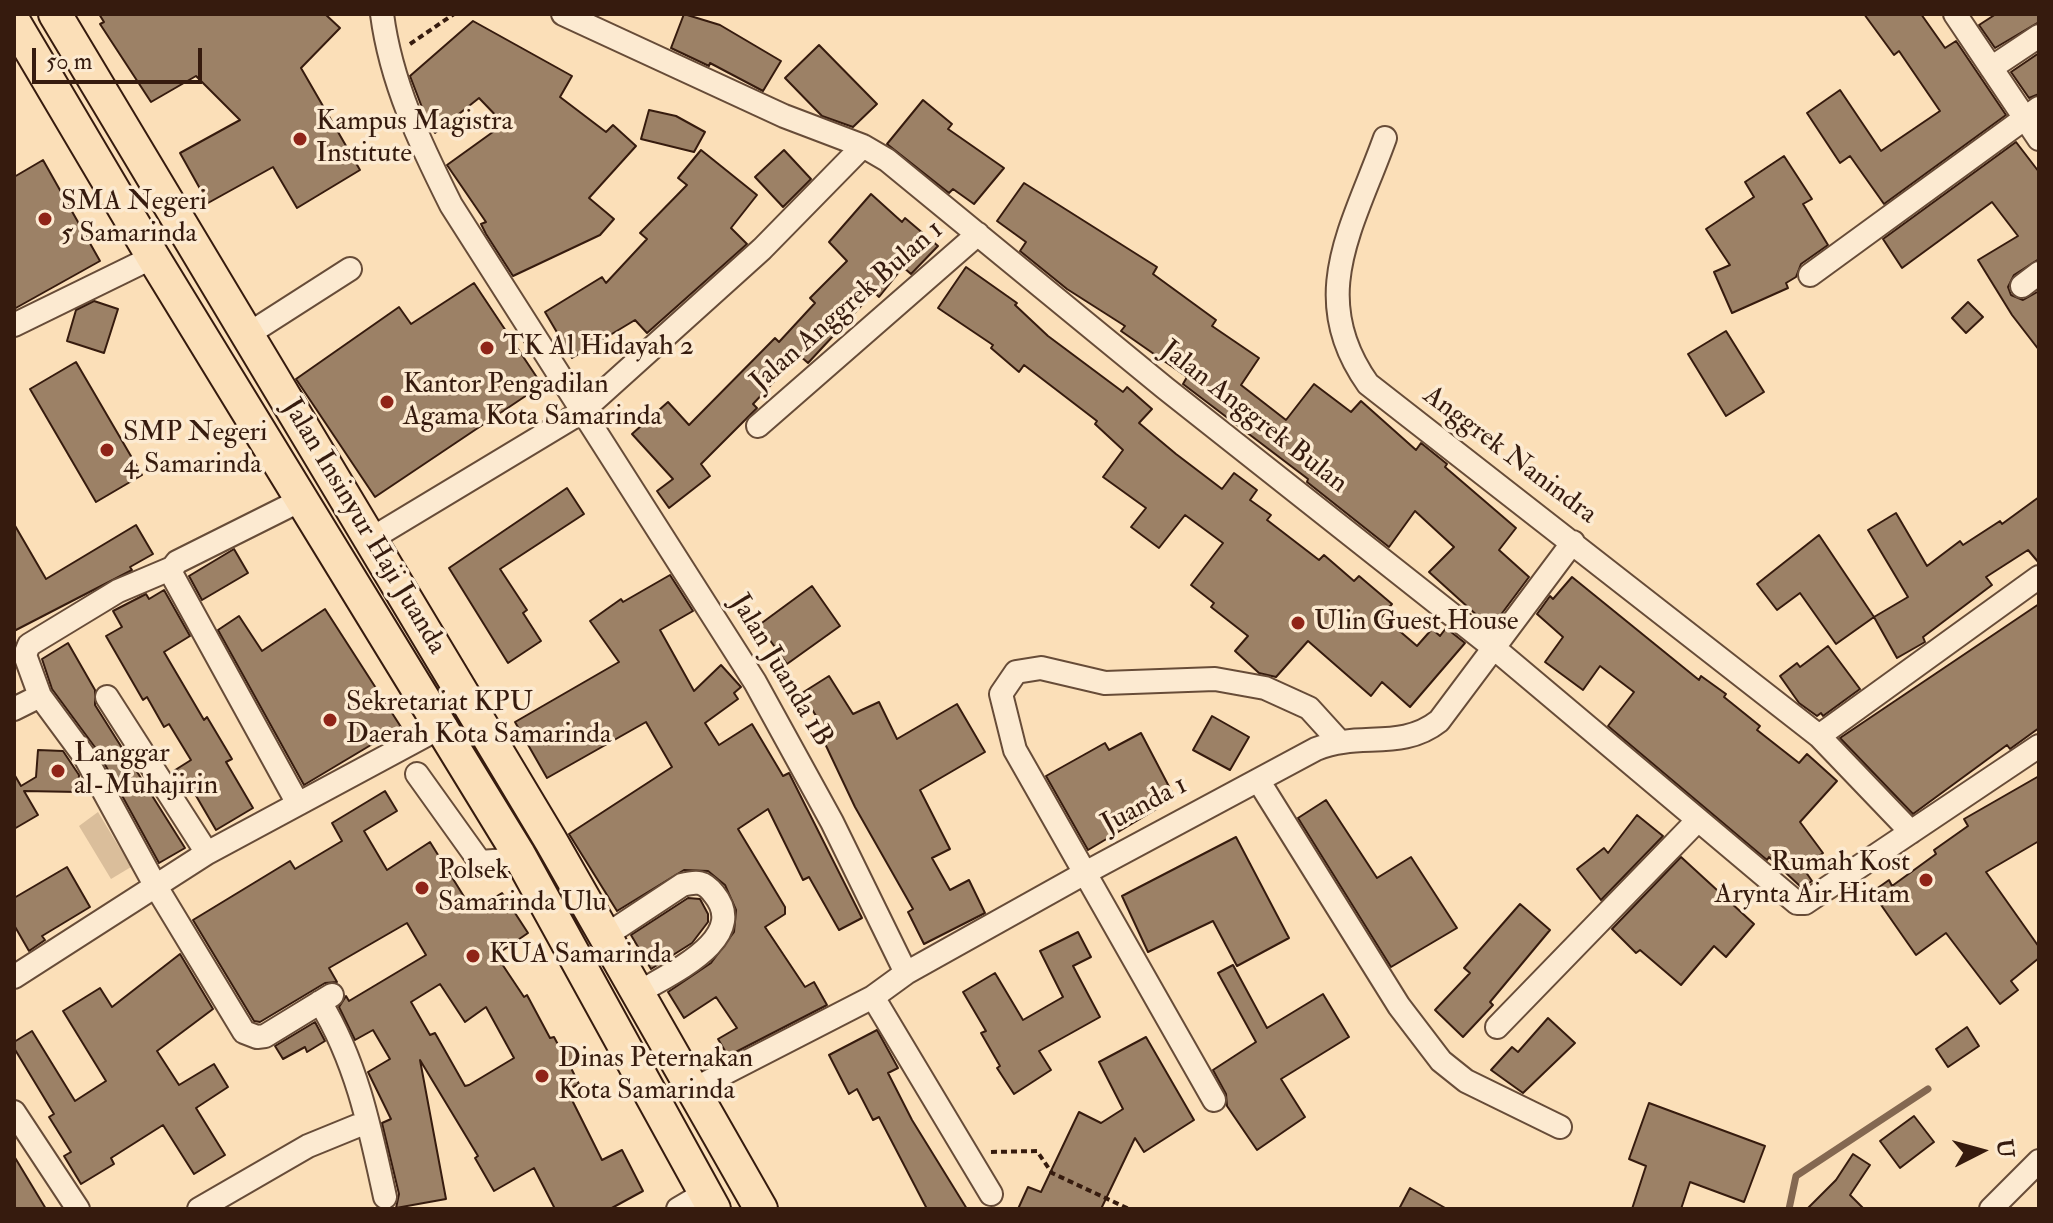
<!DOCTYPE html>
<style>
body{margin:0}
#map{position:relative;width:2053px;height:1223px;overflow:hidden;background:#fbdfb8;font-family:"IM FELL Double Pica",serif}
canvas{display:block}
.frame{position:absolute;inset:0;border:16px solid #361b0e;pointer-events:none}
.north{position:absolute;left:1941px;top:1111px;width:80px;height:80px;-webkit-text-stroke:6px #fcead1;paint-order:stroke;rotate:84deg;font-size:22px;font-weight:700;line-height:32px;text-align:center;color:#361b0e}
.north::after{content:'';display:block;margin:auto;width:28px;height:36px;background:#361b0e;clip-path:polygon(50% 0,100% 100%,50% 72%,0 100%)}
.scale{position:absolute;left:32px;top:48px;width:170px;height:36px;box-sizing:border-box;border:4px solid #361b0e;border-top:0;padding-left:10px;font-size:24px;line-height:28px;white-space:nowrap;color:#361b0e;-webkit-text-stroke:6px #fcead1;paint-order:stroke}
</style>
<div id="map">
<canvas width="2053" height="1223"></canvas>
<div class="frame"></div>
<div class="north">U</div>
<div class="scale">50 m</div>
</div>
<script>
const context = document.querySelector('canvas').getContext('2d');
context.lineJoin = 'round';
function fillPath(path, color) {
  context.fillStyle = color;
  context.fill(path, 'evenodd');
}
function strokePath(path, color, width, dash) {
  context.strokeStyle = color;
  context.lineWidth = width;
  context.lineCap = dash ? 'butt' : 'round';
  context.setLineDash(dash || []);
  context.stroke(path);
}
function label(font, color, halo, rows, align = 'center') {
  context.font = font + ' "IM FELL Double Pica",serif';
  context.lineWidth = 7;
  context.setLineDash([]);
  context.textBaseline = 'middle';
  context.strokeStyle = halo;
  context.fillStyle = color;
  for (const [text, x, y, turn = 0] of rows) {
    context.save();
    context.translate(x, y);
    context.rotate((+turn || 0) * Math.PI / 180);
    context.textAlign = isNaN(turn) ? turn : align;
    if (halo) context.strokeText(text, 0, 0);
    context.fillText(text, 0, 0);
    context.restore();
  }
}
fillPath(new Path2D(`
 M98 812 131 867 111 879 79 826Z`), '#dabe9b');
strokePath(new Path2D(`
 M1789 1209 1796 1176 1928 1089`), '#846851', 7);
const building = new Path2D(`
 M99 14H325L340 28 301 68 360 170 297 208 273 167 208 203 180 153 240 120 196 76 151 102 100 24 104 22Z
 M684 14 720 25 781 61 763 91 710 63 709 66 671 48Z
 M1864 14H1921L1945 48 1956 41 2006 115 1884 204 1850 156 1840 163 1807 113 1840 90 1881 151 1940 111 1899 51 1894 55Z
 M1996 14H2039V22L1995 48 1979 25Z
 M473 21 572 76 560 97 606 132 613 125 636 146 589 198 614 219 600 235 513 276 486 234 481 224 486 222 447 165 504 124 479 98 435 133 428 123 410 76Z
 M819 45 877 104 853 127 822 116 785 78Z
 M2039 53V94L2029 98 2011 72Z
 M923 100 952 124 948 129 1004 168 974 204 953 189 949 193 887 144Z
 M649 110 676 116 705 132 694 152 641 139Z
 M2016 142 2039 172V259L2014 275 2008 287 2011 295 2023 300 2039 291V350L2012 315 1978 260 2018 236 1992 202 1902 268 1883 239Z
 M701 150 757 195 731 228 747 244 647 333 635 320 572 358 545 312 602 277 606 283 647 239 640 233 687 185 678 178Z
 M784 150 811 179 783 207 755 177Z
 M1784 156 1812 199 1803 204 1828 245 1801 264 1796 277 1786 283 1788 288 1732 313 1714 272 1730 265 1706 229 1754 197 1745 182Z
 M43 160 100 261 14 309V177Z
 M1024 183 1157 267 1153 274 1216 320 1212 326 1259 358 1241 385 1286 420 1314 384 1351 412 1361 401 1416 450 1421 443 1447 464 1445 467 1516 528 1499 550 1529 577 1491 628 1429 572 1454 547 1415 511 1389 547 1307 482 1308 479 1183 384 1187 377 1121 331 1125 326 1067 289 1020 251 1026 242 997 221Z
 M871 194 902 222 905 218 938 246 911 274 903 267 879 297 874 292 808 363 799 355 753 404 757 408 701 464 710 476 669 508 657 491 673 479 632 434 668 402 689 425 775 338 779 342 815 303 810 298 847 261 829 242Z
 M966 267 1017 303 1015 305 1048 336 1123 392 1127 387 1152 409 1139 423 1176 454 1222 489 1234 473 1257 490 1250 500 1271 515 1267 520 1319 560 1324 555 1354 581 1359 576 1392 604 1382 616 1417 646 1432 629 1440 636 1446 628 1465 643 1410 707 1382 682 1371 696 1308 641 1276 677 1259 673 1235 651 1248 636 1211 607 1214 603 1191 585 1223 543 1185 515 1159 548 1131 527 1146 508 1103 477 1123 450 1095 424 1097 421 1024 365 1019 372 991 348 993 345 938 308Z
 M474 283 542 385 375 497 296 379 399 307 411 324Z
 M94 301 118 309 104 353 67 341 76 310Z
 M1968 302 1983 317 1966 333 1952 318Z
 M1726 331 1764 392 1726 416 1688 354Z
 M76 362 142 475 96 502 30 389Z
 M567 488 584 514 500 569 527 610 523 613 541 641 508 663 449 568Z
 M2039 497V563L2028 550 1986 577 1992 585 1923 637 1925 642 1897 658 1874 617 1908 597 1868 530 1896 513 1927 566 1960 541 1963 545 2000 521 2002 524Z
 M14 524 46 579 136 525 153 554 130 567 132 570 14 631Z
 M1819 535 1874 617 1836 644 1800 593 1777 610 1757 584Z
 M234 549 248 573 202 600 189 576Z
 M670 575 693 611 660 630 694 691 721 665 741 687 734 693 738 699 705 723 719 745 752 724 783 776 789 773 862 918 839 930 809 877 803 880 768 809 738 829 785 907V914L765 927 805 987 814 982 827 1005 728 1056 718 1039 737 1028 716 997 684 1018 668 992 711 963 734 932 736 910 725 885 708 871 684 870 617 911 569 834 672 767 646 722 547 778 515 722 619 662 590 621 621 599 623 602Z
 M1572 577 1699 680 1701 676 1726 694 1724 697 1760 726 1757 730 1799 763 1807 754 1837 781 1800 822 1823 853 1803 868 1812 881 1802 888 1769 857 1767 860 1608 726 1634 692 1600 666 1583 690 1545 662 1563 637 1537 614 1550 596 1553 599Z
 M812 586 840 626 787 664 759 625Z
 M164 590 190 636 164 652 204 720 207 717 232 759 226 762 253 808 216 830 188 782 181 787 172 772 191 760 169 724 164 727 147 697 143 700 106 636 122 627 113 611 146 594 149 599Z
 M2039 604V728L2010 749 2007 745 1913 814 1840 738Z
 M325 609 401 727 304 785 218 630 239 616 262 651Z
 M68 643 95 690V705L185 848 159 863 97 750 52 689 42 659Z
 M1828 646 1860 689 1823 716 1821 713 1817 716 1799 703 1780 676 1797 663 1800 667Z
 M829 676 853 714 879 702 897 739 957 704 985 752 920 790 950 849 932 858 950 890 969 880 985 913 924 944 908 912 913 909 855 807 819 731 824 729 802 693Z
 M1212 716 1249 737 1230 770 1193 750Z
 M1141 733 1175 798 1088 850 1046 776 1105 743 1109 750Z
 M38 750 63 751 79 775 78 792 24 791 38 815 14 829V774L21 786 36 777Z
 M2039 776V841L1986 872 2039 947V958L2011 981 2018 990 2000 1004 1946 933 1916 955 1872 892 1889 880 1892 886 1936 854 1934 850 1968 826 1964 819Z
 M385 791 397 811 364 831 387 870 430 842 473 911 502 893 528 933 496 955 524 997 527 995 550 1038 554 1037 562 1052 570 1048 579 1065 571 1068 579 1084 567 1090 602 1160 622 1150 643 1191 610 1209H555L534 1168 494 1191 475 1158 478 1156 420 1060 446 1199 396 1208 399 1194 382 1123 391 1119 368 1072 390 1059 373 1030 355 1040 339 1007 346 996 349 1001 426 955 407 923 329 968 337 982 325 983 260 1022 254 1021 193 920 290 861 295 869 342 841 332 823ZM440 984 465 1022 486 1007 514 1058 469 1085 465 1086 435 1033 430 1035 411 1002Z
 M1326 800 1377 878 1411 857 1457 928 1391 967 1298 818Z
 M1637 815 1663 836 1601 900 1577 869 1604 848 1608 853Z
 M1236 837 1289 938 1237 966 1213 921 1148 952 1122 896Z
 M1681 857 1754 924 1726 957 1714 946 1681 985 1640 950 1636 953 1612 929Z
 M67 867 90 907 42 936 45 940 29 951 14 925V898Z
 M688 898 700 899 708 914V922L692 943 651 969 631 935Z
 M1520 904 1550 930 1490 1002 1493 1005 1463 1037 1435 1010 1470 973 1464 968Z
 M1078 932 1091 957 1073 966 1100 1017 1039 1051 1051 1070 1014 1094 997 1068 1000 1066 981 1033 986 1031 963 992 995 973 1023 1020 1063 997 1040 951Z
 M180 954 213 1009 157 1051 179 1085 214 1064 228 1087 196 1108 225 1155 194 1174 163 1125 111 1158 114 1164 81 1184 64 1156 71 1152 49 1117 54 1114 14 1048V1042L32 1031 75 1101 106 1081 63 1011 100 988 112 1007Z
 M1233 965 1267 1028 1323 994 1349 1037 1281 1079 1305 1117 1257 1150 1227 1106 1226 1094 1213 1070 1256 1042 1218 973Z
 M1548 1018 1575 1043 1523 1093 1491 1070 1512 1047 1518 1052Z
 M315 1022 325 1041 307 1052 305 1047 283 1059 275 1046Z
 M1967 1027 1979 1046 1948 1067 1936 1049Z
 M877 1030 898 1068 888 1073 912 1120 967 1209H927L879 1117 873 1120 857 1089 849 1094 829 1055Z
 M1146 1037 1194 1120 1144 1152 1135 1138 1101 1209H1018L1028 1187 1041 1192 1079 1112 1101 1123 1123 1109 1099 1062Z
 M1649 1103 1765 1146 1744 1202 1690 1182 1681 1209H1632L1646 1166 1629 1159Z
 M1914 1116 1934 1142 1900 1168 1880 1141Z
 M1853 1154 1870 1165 1850 1195 1864 1209H1807L1836 1180Z
 M14 1156 46 1209H14Z
 M1410 1188 1447 1209H1399Z`);
fillPath(building, '#9c8166');
strokePath(building, '#361b0e', 2);
const minor = new Path2D(`
 M382 14C391 83 420 143 451 205L755 682 832 822 906 973
 M563 14 784 116 863 146
 M1955 14 2039 139
 M1991 68 2039 36
 M1385 138C1353 227 1306 297 1368 384L1819 736 1911 832
 M1810 275 2039 108
 M2022 286 2039 273
 M14 325 153 257
 M247 335 350 269
 M758 426 978 234
 M371 539 580 413 762 249 863 146 887 160 1165 388 1494 648 1797 903H1805L2039 746
 M170 569 118 591 29 645 25 655 40 696 85 757 155 885 244 1032 257 1037 265 1036 332 995
 M107 697 207 853
 M14 709 40 696
 M1819 736 2039 577
 M417 774 480 862 521 859
 M1258 780 1399 1006 1441 1061 1466 1081 1560 1127
 M297 802 170 571 177 562 303 499
 M605 936 682 885C697 881 704 881 714 894 751 939 668 974 638 993
 M14 977 207 853 443 726
 M873 997 991 1194
 M320 1002C357 1063 370 1128 385 1197
 M1497 1027 1696 822
 M694 1089 873 997 906 973 1085 873 1316 749C1359 731 1401 751 1439 721L1573 542
 M1214 1100 1015 750 1001 694 1016 672 1041 668 1105 683 1215 679 1265 688 1309 708 1339 741
 M14 1112 78 1209
 M199 1209 308 1146 357 1126
 M678 1209 705 1193
 M1991 1209 2039 1161`);
const highway = new Path2D(`
 M55 14 551 841 761 1209
 M14 22 153 257 518 853 714 1209`);
strokePath(minor, '#674c38', 26);
strokePath(highway, '#361b0e', 36);
strokePath(new Path2D(`
 M410 44 454 14
 M991 1152 1037 1151 1052 1173 1129 1209`), '#361b0e', 4, [6, 4]);
strokePath(minor, '#fcead1', 22);
strokePath(highway, '#fbdfb8', 32);
for (const [x, y, r, color] of [
 [300,139,8,"#8f2418"],
 [45,219,8,"#8f2418"],
 [487,348,8,"#8f2418"],
 [387,402,8,"#8f2418"],
 [107,450,8,"#8f2418"],
 [1298,623,8,"#8f2418"],
 [330,720,8,"#8f2418"],
 [58,771,8,"#8f2418"],
 [1926,880,8,"#8f2418"],
 [422,888,8,"#8f2418"],
 [473,956,8,"#8f2418"],
 [542,1076,8,"#8f2418"]
]) {
  const dot = new Path2D();
  dot.arc(x, y, r, 0, 2 * Math.PI);
  context.fillStyle = color;
  context.fill(dot);
  strokePath(dot, '#fcead1', 3);
}
label('28px', '#361b0e', '#fcead1', [
 ["Kampus Magistra",316,123],
 ["Institute",316,155],
 ["SMA Negeri",61,203],
 ["5 Samarinda",61,235],
 ["TK Al Hidayah 2",503,348],
 ["Kantor Pengadilan",403,386],
 ["Agama Kota Samarinda",403,418],
 ["SMP Negeri",123,434],
 ["4 Samarinda",123,466],
 ["Ulin Guest House",1314,623],
 ["Sekretariat KPU",346,704],
 ["Daerah Kota Samarinda",346,736],
 ["Langgar",74,755],
 ["al-Muhajirin",74,787],
 ["Rumah Kost",1910,864,"right"],
 ["Arynta Air Hitam",1910,896,"right"],
 ["Polsek",438,872],
 ["Samarinda Ulu",438,904],
 ["KUA Samarinda",489,956],
 ["Dinas Peternakan",558,1060],
 ["Kota Samarinda",558,1092]
], 'left');
label('28px', '#361b0e', '#fcead1', [
 ["Jalan Anggrek Bulan 1",848,307,-41],
 ["Jalan Anggrek Bulan",1253,418,38],
 ["Anggrek Nanindra",1509,456,37],
 ["Jalan Insinyur Haji Juanda",363,527,59],
 ["Jalan Juanda 1B",780,671,59],
 ["Juanda 1",1145,806,-28]
]);
</script>
